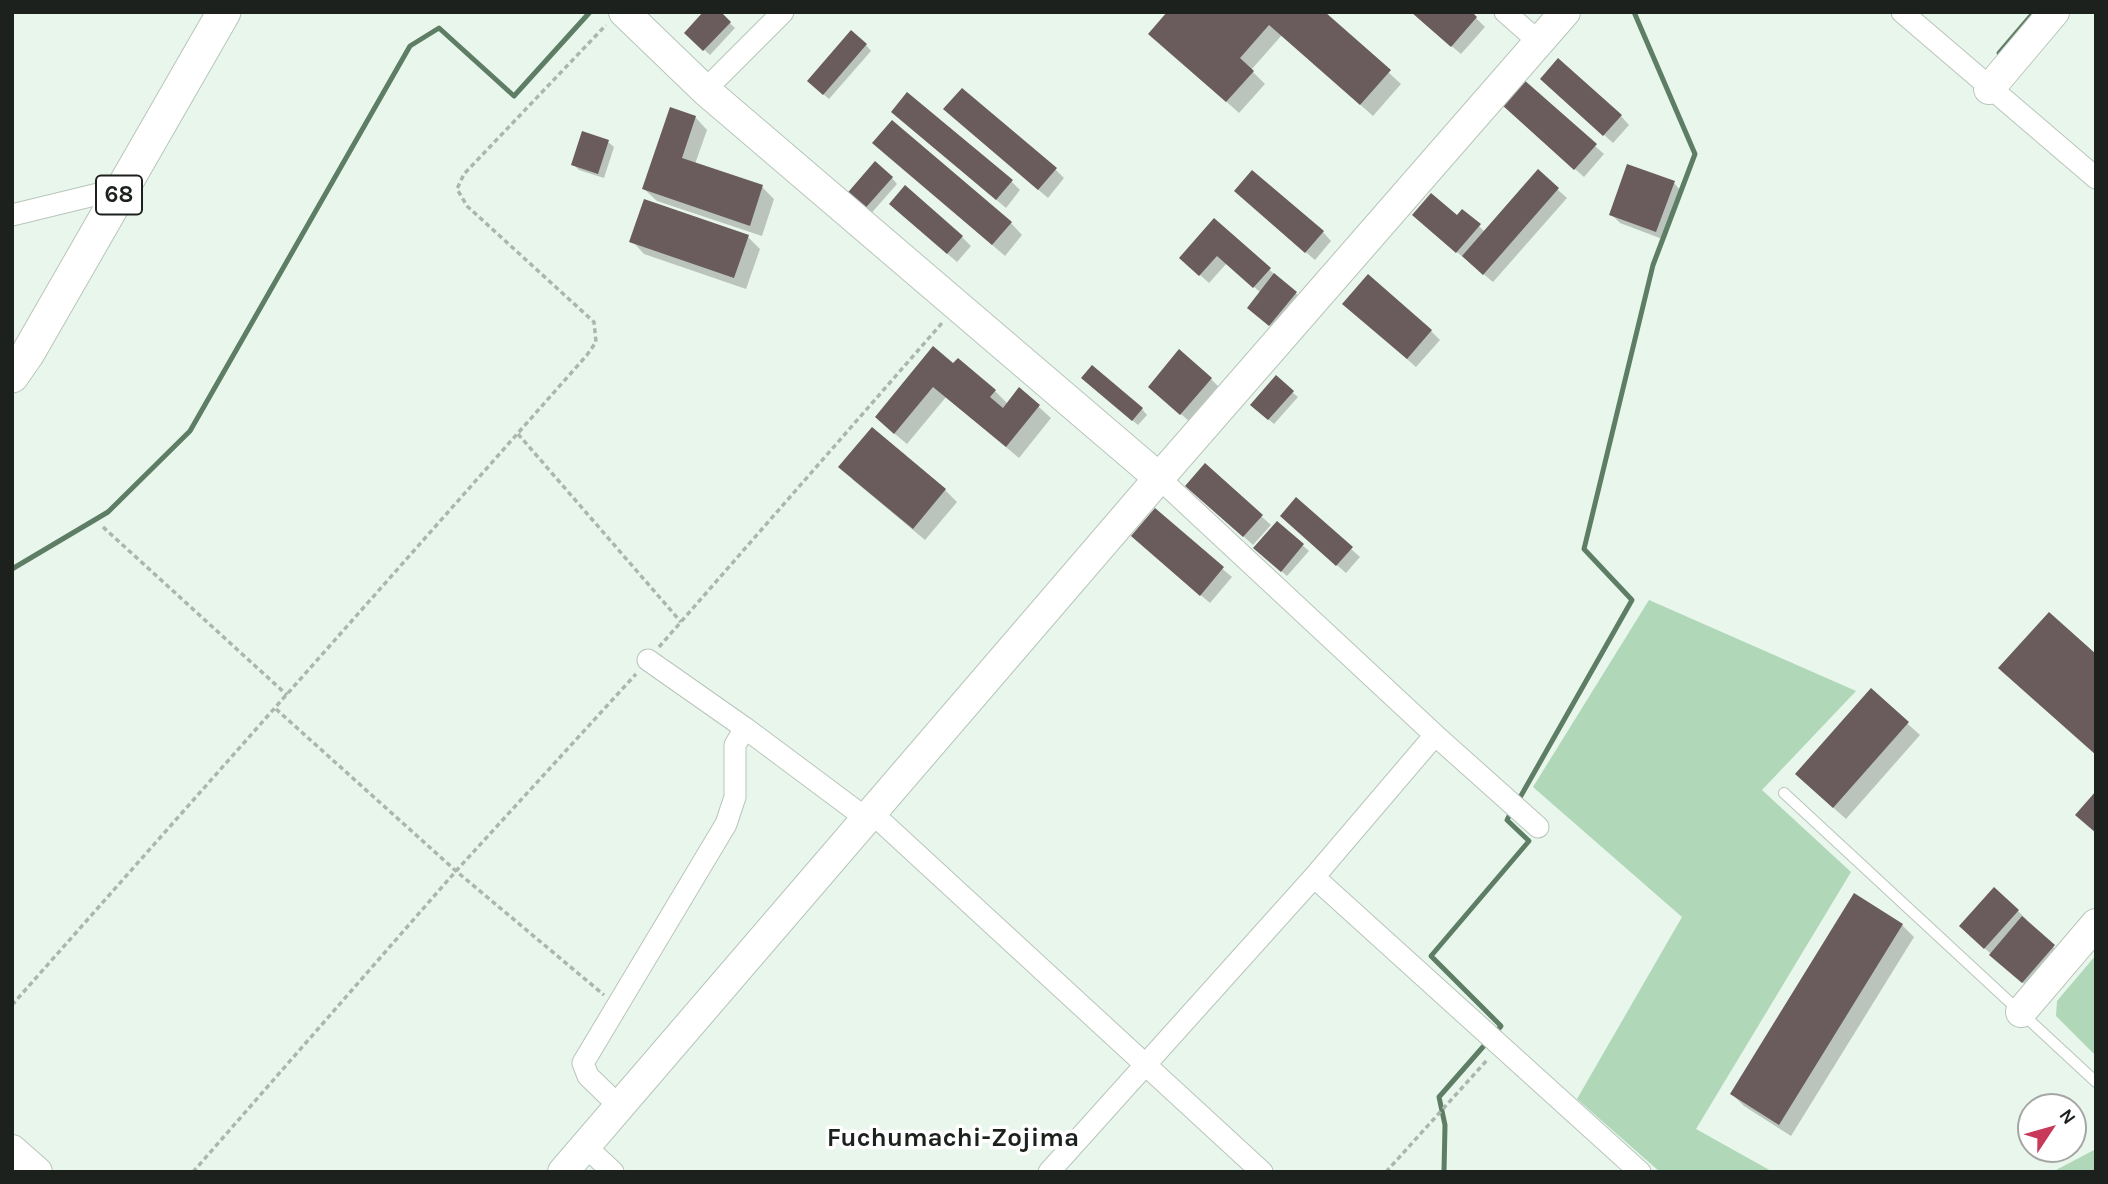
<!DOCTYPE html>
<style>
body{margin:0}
#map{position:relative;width:2108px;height:1184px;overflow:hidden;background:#e9f6ec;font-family:Karla,sans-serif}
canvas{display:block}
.frame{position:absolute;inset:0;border:14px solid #1c211d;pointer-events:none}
.north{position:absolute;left:2017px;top:1093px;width:70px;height:70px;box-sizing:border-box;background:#fff;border:2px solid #a4a6a5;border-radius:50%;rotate:54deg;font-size:19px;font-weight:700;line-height:28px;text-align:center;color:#1c211d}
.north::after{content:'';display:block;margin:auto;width:24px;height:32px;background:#c9395a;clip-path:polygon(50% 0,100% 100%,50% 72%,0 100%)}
</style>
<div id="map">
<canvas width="2108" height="1184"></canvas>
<div class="frame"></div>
<div class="north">N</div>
</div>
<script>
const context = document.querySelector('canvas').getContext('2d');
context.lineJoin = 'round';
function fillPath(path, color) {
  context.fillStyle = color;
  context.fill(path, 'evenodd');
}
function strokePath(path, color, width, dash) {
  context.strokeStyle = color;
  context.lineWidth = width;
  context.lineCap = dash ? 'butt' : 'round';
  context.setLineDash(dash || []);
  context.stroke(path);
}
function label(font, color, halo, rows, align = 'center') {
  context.font = font + ' Karla,sans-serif';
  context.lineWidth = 7;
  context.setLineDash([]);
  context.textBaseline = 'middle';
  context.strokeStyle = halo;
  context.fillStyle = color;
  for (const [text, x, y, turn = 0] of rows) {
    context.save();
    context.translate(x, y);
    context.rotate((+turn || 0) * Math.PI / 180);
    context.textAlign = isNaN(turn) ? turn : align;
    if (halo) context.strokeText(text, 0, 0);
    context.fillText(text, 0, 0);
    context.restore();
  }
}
fillPath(new Path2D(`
 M1649 600 1856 691 1762 790 1851 872 1696 1129 1773 1172H1660L1577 1099 1682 917 1533 787Z
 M2096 955V1056L2056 1016 2057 1001Z
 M2096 1149V1172H2053L2056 1170Z`), '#afd7b8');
fillPath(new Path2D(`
 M718 12 735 28 710 55 686 33Z
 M1323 12 1401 84 1373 116 1282 35 1251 70 1265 84 1239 113 1163 45Z
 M1418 18H1476L1485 27 1461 54Z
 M866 45 871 51 829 99 815 87Z
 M1551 87 1621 116 1629 125 1613 143Z
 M1512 113 1595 146 1604 154 1584 177Z
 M695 117 707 130 695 164 762 187 774 199 762 236 657 201 644 189Z
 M954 118 1055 169 1064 178 1048 198Z
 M902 120 1012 182 1020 190 1006 208Z
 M583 133 608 142 614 147 604 178 579 170 573 164Z
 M874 143 1011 223 1022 235 1005 256Z
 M1538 172 1567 198 1493 282 1423 224 1457 217 1479 226 1485 232Z
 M892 178 897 184 868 217 846 197Z
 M1674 183 1682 192 1665 240 1620 223 1611 214Z
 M1245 200 1323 232 1331 241 1315 260Z
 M900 213 962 237 971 246 957 262Z
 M1214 220 1301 298 1275 330 1255 313 1261 293 1227 263 1209 283 1191 267Z
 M748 237 760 249 746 289 644 254 632 241Z
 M1353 312 1431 331 1440 340 1416 367Z
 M954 365 995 391 1008 404 1020 390 1051 418 1019 458 946 397 907 444 889 429Z
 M1211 379 1220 388 1190 422 1159 395Z
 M1089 384 1142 409 1147 415 1138 425Z
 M1292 392 1298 397 1274 424 1258 411Z
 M1205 466 1271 525 1253 545 1196 494Z
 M852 479 945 490 957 502 925 540Z
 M1155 511 1232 577 1210 603 1142 545Z
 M1277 523 1309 551 1287 576 1261 554Z
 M1291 525 1351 549 1360 557 1346 573Z
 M1871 691 1920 735 1846 819 1809 786Z
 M1855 895 1902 925 1914 937 1791 1136 1744 1106 1732 1094Z
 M2018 911 2027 920 2025 922 2062 955 2032 991 1970 935Z`), '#0003');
strokePath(new Path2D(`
 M1999 53 2034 12
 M12 569 108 512 190 431 410 46 439 28 514 96 590 12
 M1518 801 1632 600 1584 549 1653 265 1695 154 1634 12
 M1495 1033 1501 1026 1431 956 1529 841 1507 820 1511 812
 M1444 1172 1445 1125 1439 1097 1489 1040`), '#5e7d65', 5);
fillPath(new Path2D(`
 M703 12H721L731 22 703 51 684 33Z
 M1167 12H1325L1391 70 1360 105 1269 25 1240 58 1254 71 1226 102 1148 34Z
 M1411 12H1472L1477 17 1451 47Z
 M851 30 867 44 823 95 807 81Z
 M1558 58 1622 115 1603 136 1540 79Z
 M1523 79 1597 144 1574 170 1501 104Z
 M962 88 1057 168 1038 190 943 109Z
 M907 92 1013 180 996 200 891 112Z
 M670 107 696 116 682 158 763 185 750 226 642 189Z
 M892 120 1012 222 992 245 872 143Z
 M582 131 609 140 598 174 571 165Z
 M875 161 893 177 861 213 844 197Z
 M1627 164 1675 181 1656 232 1609 215Z
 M1538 169 1559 188 1483 275 1462 256Z
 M1252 170 1324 231 1305 253 1234 191Z
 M905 185 963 236 947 254 889 204Z
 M1431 193 1457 215 1462 209 1481 224 1456 253 1412 215Z
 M644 199 749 235 734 278 629 242Z
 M1214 218 1271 268 1253 288 1217 256 1199 276 1179 258Z
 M1274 273 1297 292 1269 326 1247 308Z
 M1368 274 1432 330 1407 359 1342 304Z
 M933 346 953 363 958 358 996 390 990 397 1003 408 1019 387 1040 405 1006 447 933 387 894 434 875 417Z
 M1179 349 1212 378 1180 415 1148 387Z
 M1092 365 1143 408 1132 421 1081 378Z
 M1276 375 1294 391 1268 420 1250 405Z
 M872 427 946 489 913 529 838 467Z
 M1205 463 1263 515 1243 537 1185 486Z
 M1296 497 1353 547 1336 566 1280 516Z
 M1155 508 1224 567 1200 596 1131 536Z
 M1277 521 1304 544 1281 572 1253 548Z
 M2049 612 2096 654V755L1998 668Z
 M1871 688 1909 722 1833 808 1795 774Z
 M2096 791V833L2075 815Z
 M1994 887 2019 910 1984 949 1959 926Z
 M1854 893 1903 924 1779 1125 1730 1094Z
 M2022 916 2055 945 2022 983 1989 955Z`), '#6a5b5c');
const lane = new Path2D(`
 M1784 793 2096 1082`);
const street = new Path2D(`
 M1505 12 1539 42
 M1902 12 2096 178
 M705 90 783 12
 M12 215 123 188
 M648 660 745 728
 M1435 735 1538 827
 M872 813 1262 1172
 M1314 877 1640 1172
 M619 1106 588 1076 583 1063 726 824 735 797V745L745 728 867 819
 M585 1146 613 1172
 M1049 1172 1314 877 1435 735 1159 478`);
const secondary = new Path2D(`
 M624 12 705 90 1159 478
 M1989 89 2054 12
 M2021 1012 2096 924
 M12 1150 37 1172
 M563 1172 1159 478 1565 12`);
const primary = new Path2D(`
 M12 376 28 353 224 12`);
strokePath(lane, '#b8c5bb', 12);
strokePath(street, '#b8c5bb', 23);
strokePath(secondary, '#b8c5bb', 32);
strokePath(primary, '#b8c5bb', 35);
strokePath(new Path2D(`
 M518 434 681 622
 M103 527 287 695
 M659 647 942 323
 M276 709 456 871 604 995
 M12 1005 587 355 596 342 594 322 467 206 457 189 464 174 606 25
 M193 1172 456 871 636 674
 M1386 1172 1488 1059`), '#abb6ae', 3.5, [5, 3.5]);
strokePath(lane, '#fff', 10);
strokePath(street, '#fff', 21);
strokePath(secondary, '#fff', 30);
strokePath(primary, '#fff', 33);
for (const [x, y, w] of [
 [119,195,46]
]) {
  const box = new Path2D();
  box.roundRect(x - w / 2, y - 19.5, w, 39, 5);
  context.fillStyle = '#fff';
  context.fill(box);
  strokePath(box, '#1c211d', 2);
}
label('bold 23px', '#1c211d', null, [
 ["68",119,195]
]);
label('bold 26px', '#1c211d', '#fff', [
 ["Fuchumachi-Zojima",953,1139]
]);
</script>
